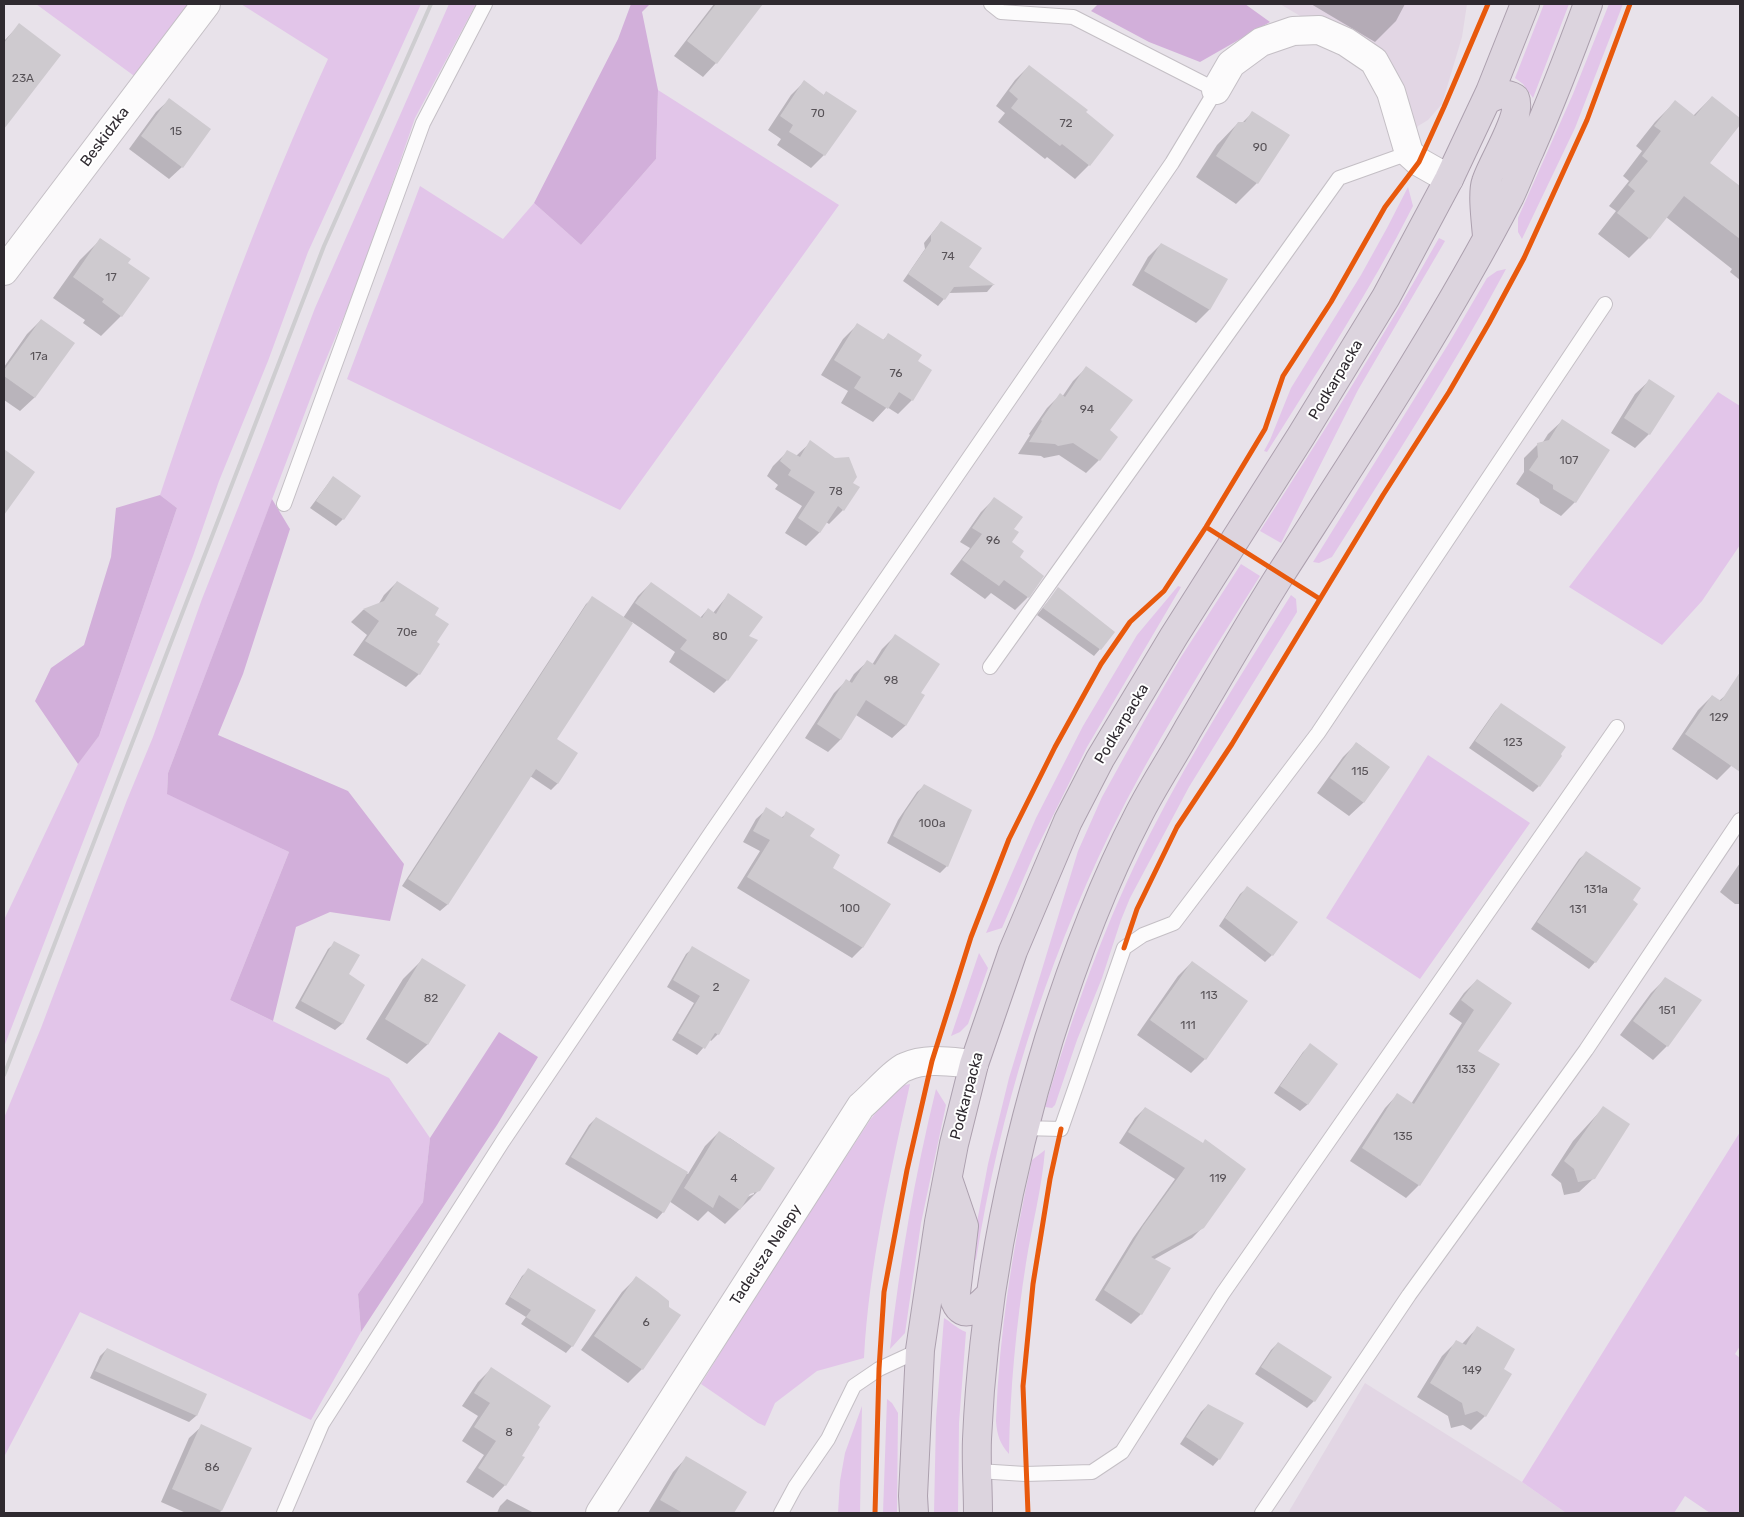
<!DOCTYPE html>
<style>
body{margin:0}
#map{position:relative;width:1744px;height:1517px;overflow:hidden;background:#e8e2ea;font-family:Rubik,sans-serif}
canvas{display:block}
.frame{position:absolute;inset:0;border:5px solid #2f2a30;pointer-events:none}
</style>
<div id="map">
<canvas width="1744" height="1517"></canvas>
<div class="frame"></div>
</div>
<script>
const context = document.querySelector('canvas').getContext('2d');
context.lineJoin = 'round';
function fillPath(path, color) {
  context.fillStyle = color;
  context.fill(path, 'evenodd');
}
function strokePath(path, color, width, dash) {
  context.strokeStyle = color;
  context.lineWidth = width;
  context.lineCap = dash ? 'butt' : 'round';
  context.setLineDash(dash || []);
  context.stroke(path);
}
function label(font, color, halo, rows, align = 'center') {
  context.font = font + ' Rubik,sans-serif';
  context.lineWidth = 4;
  context.setLineDash([]);
  context.textBaseline = 'middle';
  context.strokeStyle = halo;
  context.fillStyle = color;
  for (const [text, x, y, turn = 0] of rows) {
    context.save();
    context.translate(x, y);
    context.rotate((+turn || 0) * Math.PI / 180);
    context.textAlign = isNaN(turn) ? turn : align;
    if (halo) context.strokeText(text, 0, 0);
    context.fillText(text, 0, 0);
    context.restore();
  }
}
fillPath(new Path2D(`
 M1280 4H1467L1462 37 1442 104 1428 120 1418 126 1415 133 1405 105 1307 20Z
 M1365 1383 1522 1482 1566 1513H1288Z`), '#e2d6e4');
fillPath(new Path2D(`
 M36 4H191L137 78Z
 M241 4H421L308 252 268 361 219 481 193 556 4 1047V920L78 764 99 736 177 508 160 495C209 348 263 200 328 59Z
 M449 4H476L415 118 358 283 317 381 168 773 167 793 289 852 230 1000 389 1078 430 1138 423 1202 358 1294 361 1332 311 1420 80 1312 4 1457V1118L41 1028 127 800 153 737 202 599 264 442 315 308Z
 M1544 4H1569L1533 98 1523 84 1515 78Z
 M1609 4H1623L1575 128 1522 239 1518 232V218L1573 94Z
 M658 90 839 205 620 510 347 379 420 186 503 239 534 203 581 245 656 159Z
 M1408 187 1413 206C1370 291 1318 371 1267 452L1264 451 1270 440 1291 388 1361 275 1387 228Z
 M1439 238 1445 241 1358 390 1281 543 1260 531C1322 435 1383 338 1439 238Z
 M1506 269C1453 368 1392 462 1332 557L1319 563 1313 562 1449 343 1487 278 1497 271Z
 M1718 392 1740 406V545L1702 601 1662 645 1569 587Z
 M1241 564 1260 576C1207 660 1154 744 1110 833 1044 969 1000 1111 976 1260L970 1259 988 1164 1009 1078 1078 851 1102 797 1144 721 1181 657Z
 M1178 586 1181 587 1087 747 1035 852 1002 928 986 933 1036 818 1083 726 1137 635Z
 M1291 595 1296 599 1297 612 1189 787 1130 898 1121 920 1102 978 1077 1040 1055 1105 1052 1108 1045 1107C1073 1013 1106 920 1151 832 1193 750 1242 673 1291 595Z
 M1428 755 1530 823 1420 979 1326 918Z
 M979 953 988 968 968 1024 960 1032 951 1036Z
 M910 1084C890 1174 869 1266 864 1358L817 1371 775 1403 765 1426 758 1423 701 1384 767 1277 870 1120 896 1087Z
 M936 1089 946 1105 921 1223 905 1333 890 1349C900 1261 915 1175 936 1089Z
 M1740 1132V1346L1735 1354 1740 1358V1513H1710L1685 1496 1674 1513H1566L1522 1482Z
 M1045 1150C1042 1188 1032 1225 1026 1263 1016 1326 1010 1390 1009 1454 1000 1444 997 1435 996 1421 999 1333 1013 1246 1032 1160Z
 M944 1318C951 1322 956 1328 966 1332L959 1423 958 1513H934L936 1419Z
 M887 1399 892 1403 898 1413 897 1513H883Z
 M862 1406 860 1513H838L840 1481 845 1453Z`), '#e2c5e9');
fillPath(new Path2D(`
 M631 4H650L642 12 658 90 656 159 581 245 534 203 618 39Z
 M1098 4H1245L1270 22 1200 62 1149 42 1091 11Z
 M160 495 177 508 99 736 78 764 35 701 51 668 84 645 111 557 116 508Z
 M272 499 290 529 243 674 218 735 348 791 404 864 390 921 330 912 296 927 273 1021 230 1000 289 852 167 794 168 773Z
 M499 1032 538 1057 497 1125 361 1332 358 1294 423 1202 430 1138Z`), '#d2afda');
fillPath(new Path2D(`
 M714 4H747L756 10 716 63 703 77 674 56Z
 M1311 4H1405L1396 21 1375 42Z
 M19 25 16 111 4 123V41Z
 M1029 66 1089 165 1075 179 1047 157 1045 159 998 122 1005 113 996 106 1015 80Z
 M804 82 823 96 826 92 824 155 811 168 777 145 781 139 768 130 791 95Z
 M1712 97 1740 119V123L1709 164 1740 188V280L1730 272 1732 269 1666 217 1649 238 1629 258 1598 234 1616 211 1609 206 1629 181 1623 176 1642 151 1636 146 1655 122 1675 102 1693 116Z
 M169 100 182 167 169 179 129 149 156 112Z
 M1252 113 1257 183 1236 204 1196 177 1217 145 1238 123H1242Z
 M941 222 968 267 993 285 987 292 949 293 938 306 903 281 925 249 924 243Z
 M101 239 127 263 121 316 101 336 83 323 85 320 53 298 80 260Z
 M1161 244 1226 280 1209 310 1196 323 1132 285 1148 257Z
 M41 320 73 343 34 398 20 411 4 400V367L27 334Z
 M857 325 883 340 888 335 916 362 912 400 898 414 887 407 873 422 841 403 848 391 821 375 843 339Z
 M1086 368 1109 431 1099 460 1086 473 1059 455 1044 458 1041 456 1018 454 1030 435 1029 434 1047 408 1060 395 1062 397 1073 381Z
 M1649 381V434L1635 448 1611 433 1635 394Z
 M1562 421 1575 502 1561 516 1540 503 1539 499 1516 484 1524 472V458L1538 444 1543 442 1548 434Z
 M811 442 851 483 843 510 829 524 826 522 819 533 806 546 785 533 802 506 775 489 778 485 767 476 773 466 787 452 796 456Z
 M4 450 34 472 4 511Z
 M333 477 343 519 336 526 310 508Z
 M994 499 1012 529 1010 543 1018 557 1028 597 1015 610 991 593 985 599 950 574 970 548 960 542 981 512Z
 M397 582 433 616 436 642 419 674 406 687 353 655 367 635 351 622 363 610 378 605 384 595Z
 M651 583 700 618 708 609 713 613 728 595 747 636 756 641 727 680 714 693 669 662 675 652 632 622 555 739 558 783 551 790 530 776 447 905 440 911 402 886 586 604 593 598 623 618 638 596Z
 M1058 589 1100 649 1094 656 1037 615Z
 M895 636 919 693 923 696 905 726 892 738 856 715 840 740 828 752 805 738 834 693 847 680 849 682 854 674 867 662 872 665 882 649Z
 M1727 694 1740 702V753L1731 766 1717 780 1672 749 1698 710 1712 696 1719 701Z
 M1502 704 1539 786 1533 792 1469 748 1495 711Z
 M1357 743 1388 767 1363 803 1349 816 1317 793 1343 757Z
 M924 786 970 810 947 866 940 873 887 843 898 820 917 792Z
 M767 809 781 818 787 813 809 836 831 868 889 905 862 948 852 958 737 888 760 851 743 842 756 819Z
 M1586 853 1595 962 1589 969 1531 929 1579 859Z
 M1740 863V904H1735L1720 892Z
 M1247 888 1272 955 1265 962 1219 926 1240 894Z
 M335 943 347 974 364 985 342 1024 335 1030 295 1008 328 949Z
 M693 948 718 1034 711 1041 710 1040 697 1055 672 1040 694 1003 667 987 686 954Z
 M422 960 464 985 427 1045 407 1064 366 1039 403 979Z
 M1192 962 1205 1059 1191 1073 1137 1035 1178 976Z
 M1665 979 1700 1000 1667 1046 1653 1060 1620 1035 1651 993Z
 M1477 980 1476 1051 1419 1185 1406 1198 1350 1161 1385 1108 1397 1095 1411 1104 1462 1023 1449 1014 1464 993Z
 M1310 1045 1336 1064 1307 1105 1300 1111 1274 1093 1303 1052Z
 M1145 1108 1202 1144 1203 1227 1192 1238 1153 1260 1141 1314 1131 1324 1095 1300 1133 1238 1175 1179 1119 1143 1135 1118Z
 M1603 1108 1594 1178 1579 1192 1564 1195 1561 1183 1551 1175 1573 1141Z
 M596 1118 688 1174 705 1146 719 1132 726 1138H730L773 1168 759 1190 725 1224 708 1211 698 1221 669 1201 663 1212 657 1219 565 1164 589 1125ZM754 1191V1194L745 1198 744 1195Z
 M529 1270 572 1346 566 1353 521 1324 526 1317 505 1304 522 1276Z
 M636 1278 668 1307 642 1369 628 1383 581 1350 622 1292Z
 M1477 1328 1502 1369 1485 1416 1471 1430 1463 1425 1451 1428 1448 1416 1417 1397 1442 1356 1456 1342 1462 1344Z
 M1278 1343 1330 1377 1314 1401 1307 1408 1255 1374 1271 1350Z
 M107 1349 206 1395 196 1416 189 1422 90 1378 100 1356Z
 M491 1369 536 1426 505 1485 493 1498 466 1482 484 1455 462 1441 478 1416 462 1406 478 1382Z
 M1208 1405 1219 1459 1213 1466 1180 1444 1201 1412Z
 M202 1426 221 1511 219 1513H186L161 1502 189 1438Z
 M686 1458 745 1492 733 1513H648L673 1472Z
 M507 1499 534 1513H497L500 1506Z`), '#0003');
fillPath(new Path2D(`
 M716 4H763L717 64 687 41Z
 M19 23 61 55 4 129V43Z
 M1029 65 1088 110 1086 112 1114 135 1090 166 1062 144 1060 146 1011 108 1018 99 1009 91Z
 M804 80 824 95 826 91 857 111 825 156 789 132 793 125 780 116Z
 M1712 96 1740 118V125L1710 163 1740 186V239L1684 196 1650 239 1617 213 1635 191 1628 185 1648 161 1642 156 1661 131 1654 126 1675 100 1695 116Z
 M169 98 211 129 183 168 141 136Z
 M1252 111 1290 135 1258 184 1216 156 1238 122H1245Z
 M941 221 982 248 969 267 995 285 954 287 945 300 908 274 931 241V235Z
 M100 238 131 259 128 263 150 278 122 317 102 302 104 299 73 277Z
 M1161 243 1228 279 1210 310 1144 271Z
 M41 319 75 343 35 398 4 376V370Z
 M857 323 884 340 888 333 922 355 918 361 932 370 913 401 899 392 888 409 854 388 861 377 834 360Z
 M1086 366 1133 400 1110 430 1118 437 1100 461 1073 443 1058 446 1055 444 1029 442 1042 421 1041 420 1060 393 1065 397Z
 M1649 379 1675 396 1650 435 1624 418Z
 M1562 419 1610 450 1576 503 1553 489V485L1529 470 1538 457 1537 443 1549 440Z
 M810 440 835 458 849 457 857 477 853 483 860 487 844 511 838 506 820 533 798 518 815 492 788 475 791 470 780 461 787 450 800 457Z
 M4 449 35 472 4 515Z
 M333 476 361 496 344 520 316 501Z
 M994 497 1023 517 1014 529 1019 532 1012 542 1024 551 1020 557 1044 576 1029 598 1004 580 999 586 962 560 982 534 972 528Z
 M397 581 439 608 435 615 449 624 437 642 440 644 420 675 365 641 379 621 363 609 384 601Z
 M651 582 702 618 708 608 716 614 728 593 763 617 749 636 758 640 728 681 680 649 687 640 635 603Z
 M1058 587 1115 632 1101 650 1043 608Z
 M592 596 633 623 557 739 578 753 558 784 536 769 448 905 408 879Z
 M895 634 940 664 921 693 925 695 906 726 866 700 841 740 817 724 846 679 852 683 867 660 875 665Z
 M1740 672V772L1685 734 1712 695 1721 701Z
 M1501 703 1566 747 1561 754 1562 756 1540 787 1475 741Z
 M1356 742 1390 767 1364 803 1330 778Z
 M924 784 972 810 948 867 893 836 905 812Z
 M766 807 783 818 786 811 815 829 810 836 840 855 833 868 891 904 863 948 747 877 770 840 753 831Z
 M1586 851 1641 888 1633 900 1638 904 1596 963 1537 922Z
 M1247 886 1298 922 1273 956 1225 918Z
 M334 941 360 955 349 974 365 985 343 1024 301 1001Z
 M692 946 750 980 719 1035 715 1033 705 1049 678 1033 700 996 673 980Z
 M422 958 466 985 428 1045 385 1019Z
 M1192 961 1248 1001 1206 1060 1150 1020Z
 M1665 977 1702 1000 1668 1047 1633 1021Z
 M1477 979 1512 1003 1478 1051 1500 1064 1420 1186 1362 1148 1397 1093 1414 1104 1474 1010 1461 1000Z
 M1310 1043 1338 1064 1308 1105 1280 1086Z
 M1603 1106 1630 1124 1595 1179 1578 1182 1574 1169 1564 1161Z
 M1145 1107 1203 1143 1205 1139 1246 1169 1204 1228 1151 1257 1171 1268 1142 1315 1104 1290 1143 1226 1185 1168 1128 1132Z
 M596 1117 688 1172 664 1213 571 1157Z
 M719 1131 775 1168 760 1191 750 1194 740 1210 719 1195 713 1208 684 1188Z
 M528 1268 596 1310 573 1347 526 1317 531 1310 510 1297Z
 M636 1276 658 1292 669 1301V1307L681 1315 643 1370 594 1336Z
 M1477 1326 1515 1349 1504 1369 1512 1374 1486 1417 1477 1411 1465 1415 1462 1403 1430 1383 1456 1340 1466 1345Z
 M1278 1342 1332 1377 1315 1402 1261 1367Z
 M107 1348 207 1394 197 1416 95 1371Z
 M491 1367 551 1406 538 1425 540 1427 522 1456 525 1457 506 1486 478 1468 496 1441 474 1427 490 1403 474 1393Z
 M1208 1404 1244 1423 1220 1460 1186 1437Z
 M201 1424 252 1448 222 1511 172 1489Z
 M686 1456 747 1492 734 1513H683L660 1500Z`), '#cecacf');
const lane = new Path2D(`
 M284 504 423 123 485 4
 M990 667 1339 178 1409 153
 M1023 1128 1061 1129 1124 948 1143 935 1174 923 1318 733 1605 304
 M978 1471 1025 1474 1092 1472 1122 1452 1223 1293 1617 727
 M284 1513 322 1424 503 1141 711 833 1172 163 1216 90 1073 17 1001 12 991 4
 M781 1513 795 1487 828 1439 854 1386 879 1369 920 1350
 M1262 1513 1409 1295 1586 1050 1740 820`);
const street = new Path2D(`
 M1216 90 1231 64 1261 42 1293 31 1319 30 1346 42 1374 61 1391 92 1409 153 1419 162 1449 179
 M4 271 206 4
 M600 1513 861 1106C870 1099 896 1070 905 1067 927 1057 951 1062 974 1064`);
const highway = new Path2D(`
 M1486 101C1496 94 1505 92 1515 98 1523 116 1492 162 1486 182 1482 193 1486 223 1487 236
 M948 1179 964 1226 955 1301C964 1323 980 1305 989 1296
 M914 1513 913 1496 920 1350 939 1222 954 1144 974 1064 1013 951 1068 821 1100 759 1174 636 1301 436 1386 297 1449 179 1490 92 1525 4
 M978 1513C978 1488 976 1463 977 1439 983 1301 1009 1170 1049 1039 1073 963 1101 887 1138 816 1153 786 1172 758 1188 729 1219 677 1249 624 1282 572 1361 449 1442 327 1510 196 1517 181 1523 165 1530 150 1551 102 1570 53 1588 4`);
strokePath(lane, '#c4bfc5', 16);
strokePath(street, '#c4bfc5', 30);
strokePath(highway, '#aca0ae', 30);
strokePath(lane, '#fcfbfc', 14);
strokePath(street, '#fcfbfc', 28);
strokePath(highway, '#dcd4de', 28);
strokePath(new Path2D(`
 M4 1075 324 246 431 4`), '#cecdd0', 4);
strokePath(new Path2D(`
 M1206 527 1320 599
 M1124 948 1137 909 1177 827 1232 744 1383 495 1449 392 1489 323 1524 258 1587 120 1630 4
 M875 1513 879 1369 884 1292 907 1170 932 1061 971 937 1009 839 1055 747 1101 664 1130 622 1164 591 1206 527 1265 429 1283 376 1331 302 1385 207 1419 162 1444 107 1488 4
 M1028 1513 1023 1386 1033 1284 1050 1179 1061 1129`), '#e8590c', 5);
label('12px', '#585358', null, [
 ["23A",23,79],
 ["70",818,114],
 ["72",1066,124],
 ["15",176,132],
 ["90",1260,148],
 ["74",948,257],
 ["17",111,278],
 ["17a",39,357],
 ["76",896,374],
 ["94",1087,410],
 ["107",1569,461],
 ["78",836,492],
 ["96",993,541],
 ["70e",407,633],
 ["80",720,637],
 ["98",891,681],
 ["129",1719,718],
 ["123",1513,743],
 ["115",1360,772],
 ["100a",932,824],
 ["131a",1596,890],
 ["100",850,909],
 ["131",1578,910],
 ["2",716,988],
 ["113",1209,996],
 ["82",431,999],
 ["151",1667,1011],
 ["111",1188,1026],
 ["133",1466,1070],
 ["135",1403,1137],
 ["4",734,1179],
 ["119",1218,1179],
 ["6",646,1323],
 ["149",1472,1371],
 ["8",509,1433],
 ["86",212,1468]
]);
label('15px', '#2f2a30', '#fff', [
 ["Beskidzka",105,137,-53],
 ["Podkarpacka",1336,380,-59],
 ["Podkarpacka",1122,724,-59],
 ["Podkarpacka",967,1096,-75],
 ["Tadeusza Nalepy",766,1255,-57]
]);
</script>
